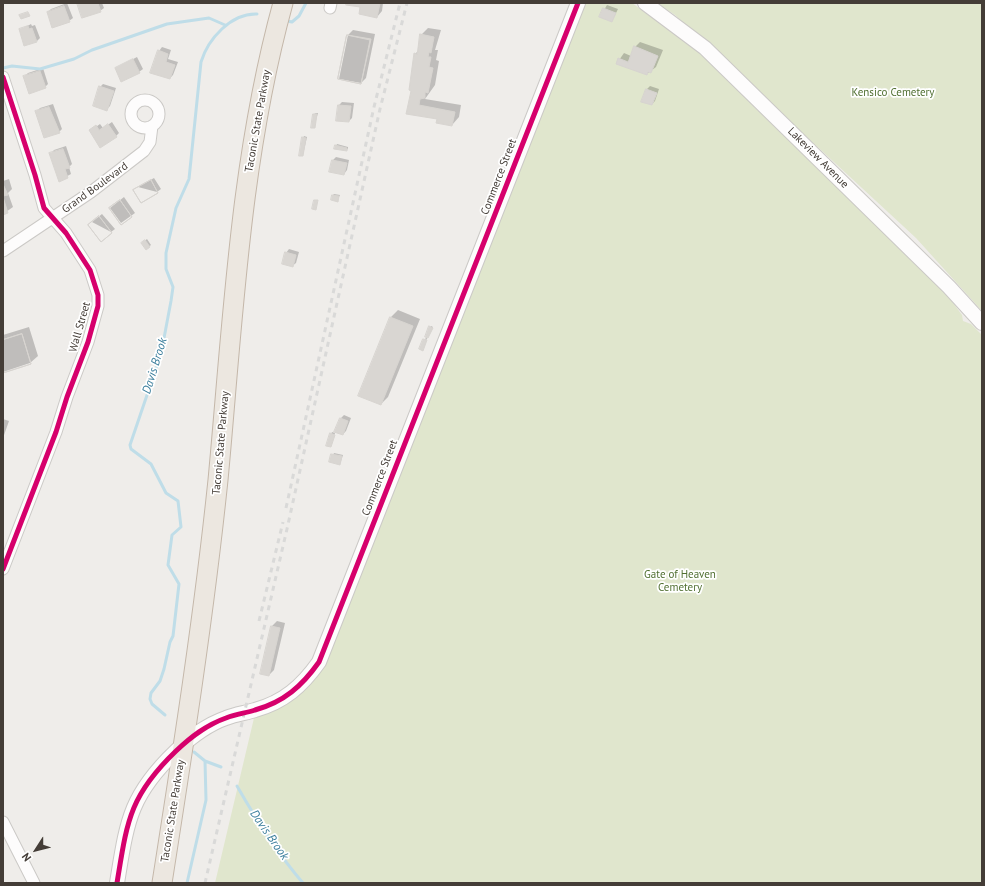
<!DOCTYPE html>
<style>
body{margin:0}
#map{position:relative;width:985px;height:886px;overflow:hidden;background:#efedea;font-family:"PT Sans",sans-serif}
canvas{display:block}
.frame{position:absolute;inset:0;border:4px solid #443d37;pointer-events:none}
.north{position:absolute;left:16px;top:830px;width:40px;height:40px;-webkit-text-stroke:3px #fff;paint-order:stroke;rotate:234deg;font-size:11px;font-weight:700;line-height:16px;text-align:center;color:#443d37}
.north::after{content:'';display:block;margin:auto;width:14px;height:18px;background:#443d37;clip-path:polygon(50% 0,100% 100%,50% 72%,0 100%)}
</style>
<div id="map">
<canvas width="985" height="886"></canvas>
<div class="frame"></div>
<div class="north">N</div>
</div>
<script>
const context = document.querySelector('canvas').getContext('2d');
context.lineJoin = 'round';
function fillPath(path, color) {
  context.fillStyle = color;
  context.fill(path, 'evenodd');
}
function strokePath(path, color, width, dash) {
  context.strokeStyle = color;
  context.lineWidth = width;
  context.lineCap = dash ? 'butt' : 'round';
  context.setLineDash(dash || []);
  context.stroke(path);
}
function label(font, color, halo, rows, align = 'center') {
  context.font = font + ' "PT Sans",sans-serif';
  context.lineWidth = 3.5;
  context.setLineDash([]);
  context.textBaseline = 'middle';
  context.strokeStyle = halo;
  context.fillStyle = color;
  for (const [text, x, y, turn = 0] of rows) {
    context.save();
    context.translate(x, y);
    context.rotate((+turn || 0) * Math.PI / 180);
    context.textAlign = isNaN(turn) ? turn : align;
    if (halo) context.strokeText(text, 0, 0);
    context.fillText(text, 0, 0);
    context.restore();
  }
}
fillPath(new Path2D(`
 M585 3H632L697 50 728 77 756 109 770 119 948 296 962 315 963 321 971 324 982 335V883H215L254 718 307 687Z
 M657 3H982V311L916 238 675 15Z`), '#e0e6cd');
fillPath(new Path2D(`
 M67 3 73 18 69 21 48 12 51 9Z
 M78 3H102L104 8 100 11Z
 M348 3H383L382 11 377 17 361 7Z
 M607 5 618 9 612 21 600 17Z
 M31 24 32 26 35 25 40 38 36 42 20 30Z
 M428 28 441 30 435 50H438L436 60 439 61 435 85 425 99 461 105 459 117 452 125 438 119 407 113 412 90 415 54 418 51 421 35Z
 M353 30 375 34 366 78 361 83 339 79 348 35Z
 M640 42 663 50 656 67 647 74 617 63 624 53 631 56 635 47Z
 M162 47 171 50 168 59 178 62 173 75 170 78 159 51Z
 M137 57 143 69 139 72 116 68Z
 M43 68 48 84 45 87 24 77 28 73Z
 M103 84 116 88 110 106 107 109 100 87Z
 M650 86 659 89 655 101 652 104 643 101 647 89Z
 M342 102 354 103 352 118 349 121 339 105Z
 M53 104 62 129 59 132 36 112 40 108Z
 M316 113H318L314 127V114Z
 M112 122 119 133 116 136 93 129 100 124 103 128Z
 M304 136 307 137 303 155V138Z
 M337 144 348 147V149L346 150 336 146Z
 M66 146 72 164 69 167 71 174 60 180 51 154 54 150Z
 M336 157 349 160 347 170 344 174 333 160Z
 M154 178 161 189 157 192 138 187Z
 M9 179 12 189 8 193 13 207 3 214V181Z
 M334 194 340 195 337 201 333 195Z
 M124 197 135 213 121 223 110 208Z
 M102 214 115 229 111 232 92 222Z
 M147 239 151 245 146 249 143 242Z
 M289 249 299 252 296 263 292 266 286 253Z
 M398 310 420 319 388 397 381 404 359 395 391 317Z
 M431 326 433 327 427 338 424 348 421 349Z
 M29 327 38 356 30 363 3 372V335Z
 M344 415 351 418 346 431 343 434 341 418Z
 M3 419 9 421 3 438Z
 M332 432 335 433 331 446V434Z
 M334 453 343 455 340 464 330 462Z
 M277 621 285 623 274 670 269 675 261 673 272 626Z`), '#0003');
strokePath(new Path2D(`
 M287 21 292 22 299 16 306 3
 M3 68 12 66 40 69 74 59 92 50 167 24 209 18 225 25
 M165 715 152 704 150 699 151 693 160 681 164 669 170 642 173 636 179 584 168 565 172 535 181 527 178 501 166 493 151 464 131 449 130 445 161 354 171 301 173 287 166 269V253L176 208 189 179 201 62C208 39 231 13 257 14
 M194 752 205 761 221 767
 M237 786C257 821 277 853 303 883
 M187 883 206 800 205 761`), '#bfdde8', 3);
const building = new Path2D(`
 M77 3H98L101 12 82 18Z
 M347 3H380L377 18 359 14 360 7 346 5Z
 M64 6 70 22 52 28 47 12Z
 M603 8 616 13 612 22 599 17Z
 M28 12 30 16 21 19 19 15Z
 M28 26 29 29 32 28 37 42 24 46 19 29Z
 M420 34 434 37 431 53 429 52 428 57H431L429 67 433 68 428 93 425 92V98L420 99 419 105 455 112 452 126 436 123 437 119 406 114 411 91 409 90 414 53 417 54Z
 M347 35 370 40 361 84 338 79Z
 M347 35 371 39 361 84 338 79Z
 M634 46 658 56 651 73 648 72 647 75 616 64 618 58 628 62Z
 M158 50 168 54 166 62 175 65 170 79 150 73Z
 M133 59 140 73 121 82 115 68Z
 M40 71 46 88 29 94 23 76Z
 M99 86 114 91 107 111 93 106Z
 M646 89 657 93 652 105 641 102Z
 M338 105 351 106 349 122 336 121Z
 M49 107 60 133 44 138 35 111Z
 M313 114H317L315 128H311Z
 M108 124 117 137 100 148 89 130 96 125 99 130Z
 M302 137 306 138 303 156H299Z
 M335 145 347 148V151L334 149Z
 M63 149 70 168 65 169 68 178 59 182 49 153Z
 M332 160 347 163 344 175 329 172Z
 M151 180 158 193 141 203 133 190Z
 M151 180 158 193 141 203 133 190Z
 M3 184 8 195 3 196Z
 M332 195 339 196 338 202 331 200Z
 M3 197 8 213 3 215Z
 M120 200 132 217 121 225 109 208Z
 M120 200 132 217 121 225 109 208Z
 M314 200H318L316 210 312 209Z
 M99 216 112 233 101 242 88 225Z
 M99 216 112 233 101 242 88 225Z
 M145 240 150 247 146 250 141 243Z
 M285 252 296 255 293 267 282 264Z
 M390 317 413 326 381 405 358 396Z
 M429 326 433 328 428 338 425 337Z
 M22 334 31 364 3 373V340Z
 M22 334 31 364 3 373V340Z
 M423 339 427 340 423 351 419 349Z
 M340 418 348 421 343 435 334 432Z
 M330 433 335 435 331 447 326 446Z
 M331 454 342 456 340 465 329 462Z
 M271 626 280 628 269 676 260 674Z`);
fillPath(building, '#d9d6d2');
strokePath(building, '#d7d4d0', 1);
const minor = new Path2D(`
 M330 8 331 3
 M3 77 35 175 44 208 66 233 90 270 98 295V306L88 342 67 397 56 432 3 569
 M131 114a14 14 0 1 1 28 0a14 14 0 1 1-28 0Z
 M3 251 91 192 144 151 150 142 152 126
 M3 822 34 883`);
const tertiary = new Path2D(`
 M645 3 705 48 949 287 982 323
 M117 883C127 822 129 796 176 751 191 737 206 725 226 718 236 714 246 713 255 710 284 702 302 686 319 662L578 3`);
const trunk = new Path2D(`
 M162 883C183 749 204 615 218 480 233 320 240 159 283 3`);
strokePath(minor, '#cbc9c6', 13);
strokePath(tertiary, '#cbc9c6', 16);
strokePath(trunk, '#c4b7a9', 21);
strokePath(minor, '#fdfcfc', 11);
strokePath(tertiary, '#fdfcfc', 14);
strokePath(trunk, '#ece7e0', 19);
strokePath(new Path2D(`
 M286 508 374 107 400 3
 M259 621 283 522
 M205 883 287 529 380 109 407 3`), '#d9d9d8', 3, [5, 5]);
strokePath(new Path2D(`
 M3 77 35 175 44 208 66 233 90 270 98 295V306L88 342 67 397 56 432 3 569
 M117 883C127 822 129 796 176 751 191 737 206 725 226 718 236 714 246 713 255 710 284 702 302 686 319 662L578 3`), '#d6006c', 5);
label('11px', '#506f31', '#fff', [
 ["Kensico Cemetery",893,93],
 ["Gate of Heaven",680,575],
 ["Cemetery",680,588]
]);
label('11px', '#443d37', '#fff', [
 ["Taconic State Parkway",258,121,-80],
 ["Lakeview Avenue",818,158,45],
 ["Commerce Street",499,177,-69],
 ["Grand Boulevard",95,188,-36],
 ["Wall Street",80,327,-74],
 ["Taconic State Parkway",221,443,-85],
 ["Commerce Street",380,478,-69],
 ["Taconic State Parkway",173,811,-81]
]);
label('italic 12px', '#3b7e9c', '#fff', [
 ["Davis Brook",155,366,-73],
 ["Davis Brook",269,835,55]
]);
</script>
